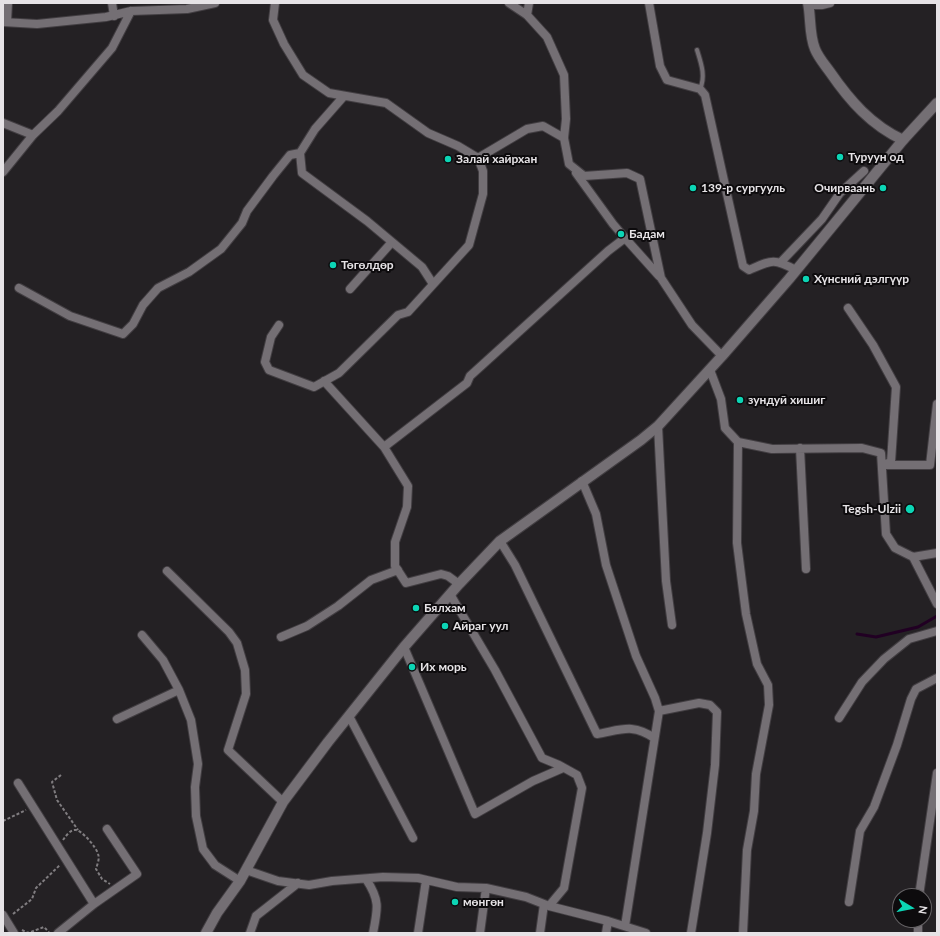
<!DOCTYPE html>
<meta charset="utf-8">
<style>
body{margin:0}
#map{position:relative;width:940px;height:936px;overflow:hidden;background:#242124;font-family:Lato,sans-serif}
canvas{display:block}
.frame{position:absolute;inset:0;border:4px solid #e6e3e6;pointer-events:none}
.north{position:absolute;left:892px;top:888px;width:40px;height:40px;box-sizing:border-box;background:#0d0b0d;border:1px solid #646164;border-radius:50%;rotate:100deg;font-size:11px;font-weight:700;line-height:16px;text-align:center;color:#e6e3e6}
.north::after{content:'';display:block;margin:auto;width:14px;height:18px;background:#0cd5b5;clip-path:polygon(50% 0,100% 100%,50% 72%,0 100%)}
</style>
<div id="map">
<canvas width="940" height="936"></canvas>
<div class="frame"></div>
<div class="north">N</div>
</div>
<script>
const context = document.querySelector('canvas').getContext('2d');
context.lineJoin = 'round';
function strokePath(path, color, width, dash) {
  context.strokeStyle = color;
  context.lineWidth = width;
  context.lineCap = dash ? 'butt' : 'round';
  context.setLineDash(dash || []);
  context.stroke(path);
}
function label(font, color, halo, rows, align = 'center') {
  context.font = font + ' Lato,sans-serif';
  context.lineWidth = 4;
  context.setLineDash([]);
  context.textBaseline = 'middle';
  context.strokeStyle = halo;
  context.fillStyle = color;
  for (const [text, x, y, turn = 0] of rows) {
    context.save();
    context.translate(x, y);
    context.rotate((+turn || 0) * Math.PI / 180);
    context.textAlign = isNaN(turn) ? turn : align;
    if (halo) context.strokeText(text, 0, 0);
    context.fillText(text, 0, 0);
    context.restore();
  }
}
strokePath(new Path2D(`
 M857 634 876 637 918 627 937 616`), '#210023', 3);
const service = new Path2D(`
 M697 50C701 63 706 76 700 89`);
const minor = new Path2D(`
 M112 3 114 16
 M275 3 273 20 284 44 303 75 329 93 386 103 428 133 458 146 478 158 527 129 543 126 564 138
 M509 3 527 15 547 37 564 75 566 119 564 138 569 164 584 176 627 173 640 179 661 278 692 325 722 356
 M649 3 660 66 667 80 700 89 705 95 743 266 749 270C772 260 773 258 796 270
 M808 5H822L830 3
 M527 15 529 3
 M3 22 37 24 106 17 131 11 187 9 215 3
 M7 22 8 3
 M344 96 315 129 300 153 302 173 367 221 422 267 433 284
 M3 123 33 135
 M3 172 33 135 58 111 112 48 131 11
 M576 173 613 224 625 238
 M781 262 822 219 840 193 864 171
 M19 288 70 316 123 334 133 324 143 305 158 288 189 272 221 249 242 223 247 211 273 176 290 155 300 153
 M350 289 392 242
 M848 308 873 345 896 387 891 462 882 465
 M279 325 271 337 265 362 269 370 314 387 339 373 398 315 408 312 469 245 483 194V171L478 158
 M710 370 721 399 725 428 738 442 737 543 746 614 757 664 768 685 769 705 756 774 754 811 747 850 743 933
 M324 381 384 447 408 486 407 507 395 542V566L406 583 441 574 448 576 459 584
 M658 426 666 581 672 625
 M738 442 772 449 862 448 881 453 886 534 895 548 913 557 937 553
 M384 447 467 383 470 376 608 251 625 238 659 276
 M800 448 806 569
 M885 465H930L937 404
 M582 481 596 514 606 565 636 656 655 698 659 711 625 926
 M500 541 515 565 597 734C621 730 633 723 654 738
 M913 557 937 604
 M167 571 229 632 237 643 245 670 246 694 228 750 283 802
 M450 594 495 670 542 758 559 765 577 775 582 788 564 888 549 906
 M142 635 163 660 179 690 191 720 198 764 195 787 196 816 203 849 215 865 240 881
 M281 637 307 626 338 606 371 580 398 570
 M404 647 475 814 533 781 563 768
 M659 711 699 703 710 705 717 712 715 765 707 833 691 933
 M349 716 413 838
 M839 718 862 682 884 659 909 639 937 631
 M117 719 179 690
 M18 783 94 904
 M246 870 278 881 309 885 332 881 383 877 418 878 457 887 486 888 526 897 549 906 608 921 646 933
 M366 879C380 900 378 908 373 933
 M919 896 937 773
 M849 902 860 831 874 807 897 745 911 699 916 689 937 678
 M3 915 14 933
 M58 933 94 904 137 874 107 829
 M250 933 256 916 298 883
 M418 933 426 880
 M480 933 486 888
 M540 933 544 904
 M606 933 608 921
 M918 933V920`);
const tertiary = new Path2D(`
 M808 3C811 17 809 35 815 49 818 57 825 65 830 72 850 101 871 125 903 140`);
const secondary = new Path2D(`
 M206 933 217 913 240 881 283 802 328 742 404 647 459 584 500 541 641 440 658 426 722 356 789 279 903 140 937 103`);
strokePath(service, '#423e42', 6);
strokePath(minor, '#423e42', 10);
strokePath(tertiary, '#423e42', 12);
strokePath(secondary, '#423e42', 12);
strokePath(new Path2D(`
 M61 775 52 782 57 800 78 830
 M3 821 26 810
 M63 840C66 836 70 830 75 830 81 829 97 848 98 854 100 859 97 865 96 869L102 879 110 884
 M13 914 32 899 36 888 60 865
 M22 930 28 933 44 927 49 932`), '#807d80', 2, [3, 2]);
strokePath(service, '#746f74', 4);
strokePath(minor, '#746f74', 8);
strokePath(tertiary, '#746f74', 10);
strokePath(secondary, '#746f74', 10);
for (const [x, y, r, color] of [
 [840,157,4,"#0cd5b5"],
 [448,159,4,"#0cd5b5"],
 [693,188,4,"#0cd5b5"],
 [883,188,4,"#0cd5b5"],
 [621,234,4,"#0cd5b5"],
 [333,265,4,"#0cd5b5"],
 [806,279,4,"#0cd5b5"],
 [740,400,4,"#0cd5b5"],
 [910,509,5,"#0cd5b5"],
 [416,608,4,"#0cd5b5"],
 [445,626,4,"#0cd5b5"],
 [412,667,4,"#0cd5b5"],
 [455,902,4,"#0cd5b5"]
]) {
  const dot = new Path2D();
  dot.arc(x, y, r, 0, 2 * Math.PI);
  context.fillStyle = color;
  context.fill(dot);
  strokePath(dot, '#0d0b0d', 1.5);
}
label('bold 12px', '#e6e3e6', '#0d0b0d', [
 ["Туруун од",848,157],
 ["Залай хайрхан",456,159],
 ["139-р сургууль",701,188],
 ["Очирваань",875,188,"right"],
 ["Бадам",629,234],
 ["Төгөлдөр",341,265],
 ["Хүнсний дэлгүүр",814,279],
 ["зундуй хишиг",748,400],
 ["Tegsh-Ulzii",901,509,"right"],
 ["Бялхам",424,608],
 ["Айраг уул",453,626],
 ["Их морь",420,667],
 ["мөнгөн",463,902]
], 'left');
</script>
